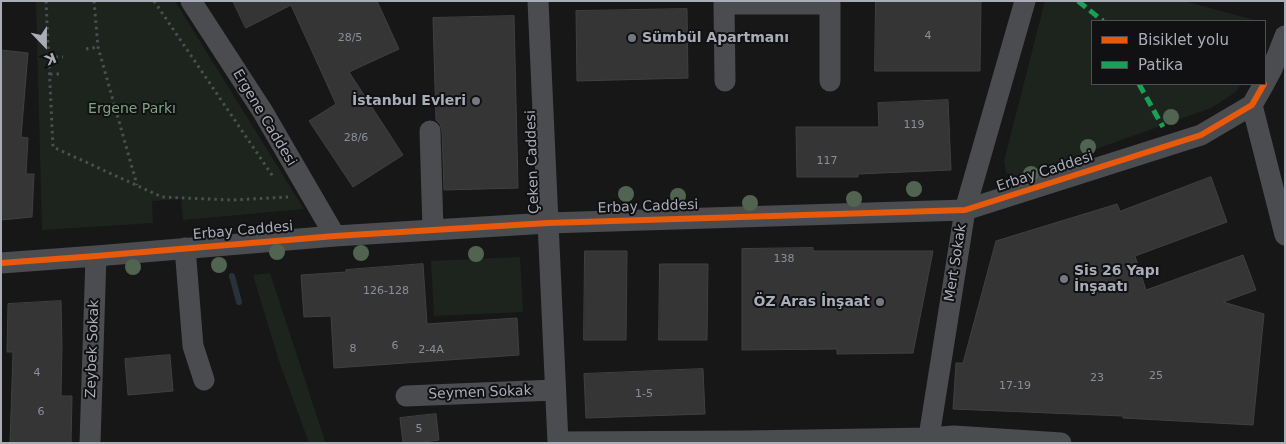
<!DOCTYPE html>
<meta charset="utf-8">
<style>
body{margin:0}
#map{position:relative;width:1286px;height:444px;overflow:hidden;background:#171717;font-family:"DejaVu Sans",sans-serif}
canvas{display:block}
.frame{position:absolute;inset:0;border:2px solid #a8adb8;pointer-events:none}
.legend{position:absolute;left:1091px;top:20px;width:175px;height:65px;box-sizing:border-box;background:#111113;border:1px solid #4d4f55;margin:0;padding:6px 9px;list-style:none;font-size:15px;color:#a8adb8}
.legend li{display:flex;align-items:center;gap:10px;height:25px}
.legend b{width:25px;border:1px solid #4d4f55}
.north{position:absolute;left:20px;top:20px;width:50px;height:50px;-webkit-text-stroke:4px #111113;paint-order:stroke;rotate:158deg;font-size:14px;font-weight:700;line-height:20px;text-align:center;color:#a8adb8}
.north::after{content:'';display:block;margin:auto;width:18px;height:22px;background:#a8adb8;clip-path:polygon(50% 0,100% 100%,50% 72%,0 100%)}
</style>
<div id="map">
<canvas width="1286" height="444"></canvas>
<div class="frame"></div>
<ul class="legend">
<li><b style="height:6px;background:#e8590c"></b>Bisiklet yolu</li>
<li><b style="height:6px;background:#1a9f57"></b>Patika</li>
</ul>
<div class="north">K</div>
</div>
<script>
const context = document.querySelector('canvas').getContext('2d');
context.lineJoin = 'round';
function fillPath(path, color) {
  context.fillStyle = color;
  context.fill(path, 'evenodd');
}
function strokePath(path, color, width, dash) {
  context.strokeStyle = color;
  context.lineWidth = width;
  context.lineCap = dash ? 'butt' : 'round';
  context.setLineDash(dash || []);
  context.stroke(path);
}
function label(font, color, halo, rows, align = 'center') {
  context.font = font + ' "DejaVu Sans",sans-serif';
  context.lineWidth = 4;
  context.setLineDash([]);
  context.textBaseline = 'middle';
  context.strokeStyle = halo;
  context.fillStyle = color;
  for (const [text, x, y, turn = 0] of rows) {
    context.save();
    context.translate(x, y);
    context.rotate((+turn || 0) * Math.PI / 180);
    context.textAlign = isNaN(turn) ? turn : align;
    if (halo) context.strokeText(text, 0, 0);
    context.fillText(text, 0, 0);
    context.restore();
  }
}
fillPath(new Path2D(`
 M36 1H175L304 209 183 220 181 199 152 201 153 223 42 230Z
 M1045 1H1184L1258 21H1092V84H1241L1236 92 1211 108 1018 177 1006 173 1004 161Z
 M520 257 523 312 434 316 431 261Z
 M270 273 325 441V443H309L279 361 253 275Z`), '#1d241e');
strokePath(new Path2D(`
 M232 276 239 302`), '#2a3239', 6);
const building = new Path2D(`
 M233 1H377L399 49 349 72 403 155 353 187 309 121 336 104 291 5 246 28Z
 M876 1H981L980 71H875Z
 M687 9 688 78 577 81 576 11Z
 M514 16 518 188 444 190 442 131 440 124 436 120 433 18Z
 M1 50 28 53 21 137 28 138 26 174H34L32 217 1 220Z
 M948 100 951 170 858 174V177H797L796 127H879L878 103Z
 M1211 177 1227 222 1135 256 1146 290 1243 255 1256 290 1223 302 1264 314 1253 425 1123 418V416L953 409 956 363H963L996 241 1117 204 1120 211Z
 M813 248V251H933L913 353 837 354V349L742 350V249Z
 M585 251H627L626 340H584Z
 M423 264 427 324 517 318 519 355 334 368 331 316 304 317 301 275 346 272V270Z
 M660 264H708L707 340H659Z
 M61 301 62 346 61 396H72L71 443H10L13 352H7L8 304Z
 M170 355 173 391 128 395 125 359Z
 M703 369 705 414 586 418 584 374Z
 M436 414 439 440 417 443H403L400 418Z`);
fillPath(building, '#353536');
strokePath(building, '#3f4043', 1);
strokePath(new Path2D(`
 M46 1 53 147 162 197 232 200 288 197
 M94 1 98 47 137 185
 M154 1 274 178
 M86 49 98 47
 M49 57H63
 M50 74H63`), '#4d4e52', 3, [2.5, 4]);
strokePath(new Path2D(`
 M191 1 263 112 335 236
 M538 1C546 148 550 296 558 443
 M725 81 724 4H830V81
 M1265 82 1272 69 1285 36
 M1252 105 1285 235
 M430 131 433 230
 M185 248 193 346 204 380
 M1 263 96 256 335 236 548 223 965 210 1201 135 1252 105 1264 84
 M406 396 555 390
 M558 442 747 441 928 438 954 436 1061 443
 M90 443 96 256
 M928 443 965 210 1025 1`), '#4b4c50', 21);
strokePath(new Path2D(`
 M1078 1 1103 21
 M1139 84 1163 127`), '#1a9f57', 5, [10, 5]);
strokePath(new Path2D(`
 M1 263 96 256 335 236 548 223 965 210 1201 135 1252 105 1264 84`), '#e8590c', 6);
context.fillStyle = '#506451';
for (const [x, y] of [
 [1171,117],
 [1088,147],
 [1031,174],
 [914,189],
 [626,194],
 [678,196],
 [854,199],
 [750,203],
 [277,252],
 [361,253],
 [476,254],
 [219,265],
 [133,267]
]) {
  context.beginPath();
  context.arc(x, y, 8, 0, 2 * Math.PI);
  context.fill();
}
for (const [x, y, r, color] of [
 [632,38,5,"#757880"],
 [476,101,5,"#757880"],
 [1064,279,5,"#757880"],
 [880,302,5,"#757880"]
]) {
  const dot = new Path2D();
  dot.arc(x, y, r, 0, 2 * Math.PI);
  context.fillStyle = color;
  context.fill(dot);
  strokePath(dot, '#111113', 2);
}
label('11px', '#8b8f98', null, [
 ["4",928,36],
 ["28/5",350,38],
 ["119",914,125],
 ["28/6",356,138],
 ["117",827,161],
 ["138",784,259],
 ["126-128",386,291],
 ["6",395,346],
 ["8",353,349],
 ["2-4A",431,350],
 ["4",37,373],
 ["25",1156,376],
 ["23",1097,378],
 ["17-19",1015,386],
 ["1-5",644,394],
 ["6",41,412],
 ["5",419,429]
]);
label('bold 14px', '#a8adb8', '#111113', [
 ["Sümbül Apartmanı",642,38],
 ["İstanbul Evleri",466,101,"right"],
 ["Sis 26 Yapı",1074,271],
 ["İnşaatı",1074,287],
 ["ÖZ Aras İnşaat",870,302,"right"]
], 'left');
label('14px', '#7fa381', '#111113', [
 ["Ergene Parkı",132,109]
]);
label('14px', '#a8adb8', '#111113', [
 ["Ergene Caddesi",264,118,59],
 ["Çeken Caddesi",533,162,-92],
 ["Erbay Caddesi",1045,172,-18],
 ["Erbay Caddesi",648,207,-2],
 ["Erbay Caddesi",243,231,-5],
 ["Mert Sokak",956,263,-81],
 ["Zeybek Sokak",93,349,-88],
 ["Seymen Sokak",480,393,-2]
]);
</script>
